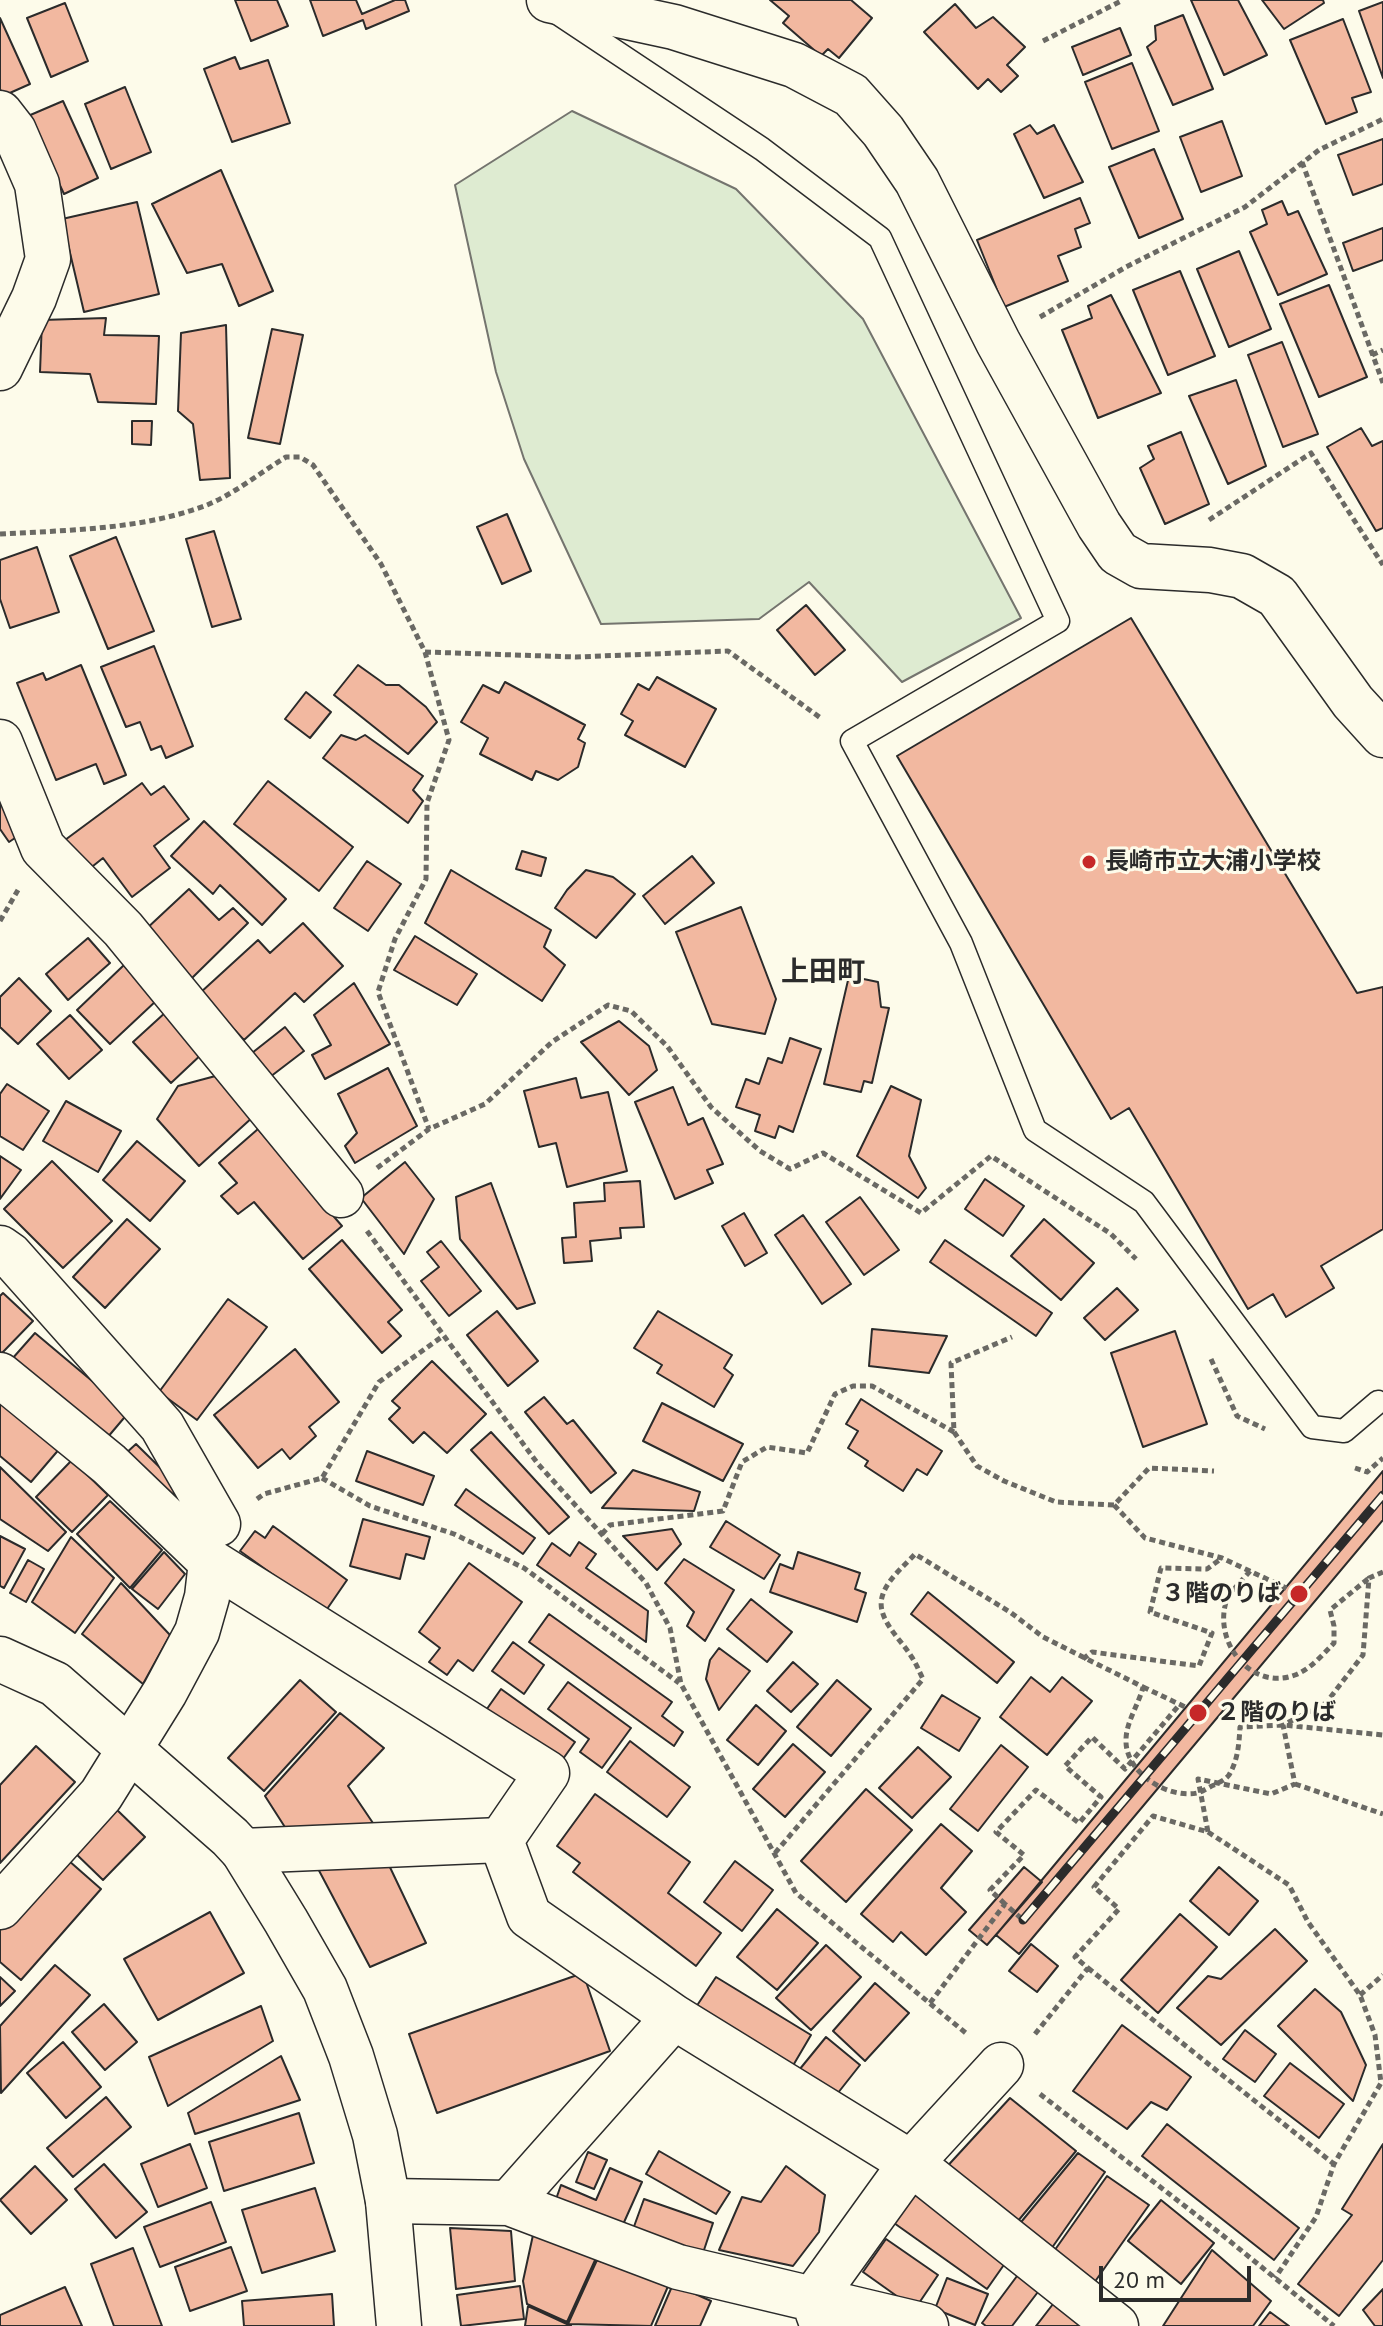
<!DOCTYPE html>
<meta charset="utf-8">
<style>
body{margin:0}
#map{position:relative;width:1383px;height:2326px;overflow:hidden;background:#fdfbea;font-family:"PT Sans",sans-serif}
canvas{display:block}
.scale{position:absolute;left:1099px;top:2266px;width:152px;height:36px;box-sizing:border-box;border:4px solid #2b2b2b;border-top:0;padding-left:10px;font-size:24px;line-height:28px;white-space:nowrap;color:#2b2b2b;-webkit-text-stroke:6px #fdfbea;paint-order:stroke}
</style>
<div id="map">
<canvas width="1383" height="2326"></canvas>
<div class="scale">20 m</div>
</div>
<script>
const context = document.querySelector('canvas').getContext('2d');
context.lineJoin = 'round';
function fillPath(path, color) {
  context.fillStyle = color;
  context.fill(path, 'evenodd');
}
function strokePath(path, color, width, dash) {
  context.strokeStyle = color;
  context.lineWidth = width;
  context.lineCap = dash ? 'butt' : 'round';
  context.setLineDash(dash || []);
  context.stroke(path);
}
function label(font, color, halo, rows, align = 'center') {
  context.font = font + ' "PT Sans","Noto Sans JP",sans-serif';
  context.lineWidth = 6;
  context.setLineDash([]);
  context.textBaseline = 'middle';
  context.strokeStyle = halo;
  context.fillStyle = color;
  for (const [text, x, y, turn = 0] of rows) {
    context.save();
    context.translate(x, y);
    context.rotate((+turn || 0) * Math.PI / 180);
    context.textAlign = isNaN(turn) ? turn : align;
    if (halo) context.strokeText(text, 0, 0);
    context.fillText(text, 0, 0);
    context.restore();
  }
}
const green = new Path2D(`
 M572 111 736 189 863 319 1021 618 902 682 809 582 759 619 601 624 524 459 496 372 455 185Z`);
fillPath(green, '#deebd1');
strokePath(green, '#74746e', 2);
const building = new Path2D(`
 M235 0H277L288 26 251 41Z
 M310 0H356L362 14 395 0H405L409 11 366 29 363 20 323 36Z
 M770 0H851L872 18 839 58 828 49 821 56 783 23 789 16Z
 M1191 0H1238L1267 55 1224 75Z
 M1262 0H1323L1324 3 1284 29Z
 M1383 2V78L1359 11Z
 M65 3 88 61 51 77 27 18Z
 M955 4 976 28 993 17 1025 47 1007 65 1018 76 1001 92 988 79 978 89 924 32Z
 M1183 15 1213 89 1173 105 1147 47 1156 40 1155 26Z
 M0 18 30 84 3 96 0 89Z
 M1343 19 1371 92 1352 98 1357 112 1326 124 1290 40Z
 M1120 28 1131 55 1083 75 1072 47Z
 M235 57 240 69 268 60 290 123 232 142 204 69Z
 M1132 63 1159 131 1112 149 1085 82Z
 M125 87 151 152 111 169 85 104Z
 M63 101 98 178 64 194 28 116Z
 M1222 121 1242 176 1201 192 1180 137Z
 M1030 125 1037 134 1054 125 1083 182 1044 198 1014 134Z
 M1383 139V184L1353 195 1338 155Z
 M1154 149 1183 219 1139 238 1109 167Z
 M221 170 273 291 239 306 222 264 187 273 152 204Z
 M1080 198 1090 223 1075 229 1081 247 1058 256 1068 281 1004 307 977 240Z
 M1282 201 1288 215 1298 211 1327 274 1278 295 1250 232 1267 224 1262 210Z
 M137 202 159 294 84 312 62 219Z
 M1383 228V260L1353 271 1343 243Z
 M1239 251 1271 329 1229 347 1197 269Z
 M1180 271 1215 356 1168 375 1133 290Z
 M1329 285 1367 377 1319 397 1280 304Z
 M1111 295 1161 393 1098 418 1062 330 1092 318 1088 306Z
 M106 318 104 335 159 336 156 404 98 402 90 374 40 372 42 320Z
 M226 325 230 478 200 480 193 424 178 411 181 333Z
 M272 329 303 335 280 444 248 438Z
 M1282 342 1318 434 1283 447 1248 355Z
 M1236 380 1266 466 1228 484 1189 396Z
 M132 421H152L151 445 132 444Z
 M1361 428 1372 446 1383 441V528L1376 531 1327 447Z
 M1181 432 1209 504 1165 524 1140 468 1154 459 1148 446Z
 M507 514 531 571 502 584 477 527Z
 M214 531 241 619 212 627 186 539Z
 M116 537 154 631 108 649 70 556Z
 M37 547 59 612 10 628 0 599V560Z
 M806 605 845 650 815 675 777 630Z
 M1131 618 1357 993 1383 987V1229L1321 1266 1334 1288 1286 1317 1273 1294 1248 1309 1129 1108 1111 1119 897 756Z
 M154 646 193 746 166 758 161 746 151 750 140 722 126 727 101 667Z
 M81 665 126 775 104 784 96 764 56 780 17 683 43 673 46 680Z
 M358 665 386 685H399L426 707 437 722 408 754 334 695Z
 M657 677 716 709 685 767 625 735 633 721 621 714 638 684 649 690Z
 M505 682 585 725 578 739 585 743 578 767 558 780 536 771 532 780 480 754 488 738 461 722 483 685 499 693Z
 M306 692 331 712 310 738 285 719Z
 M341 735 356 740 365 735 423 776 413 790 423 801 408 823 323 758Z
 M268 781 353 847 319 891 234 824Z
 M142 783 151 795 164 786 189 819 154 846 170 868 132 897 103 858 88 870 65 840Z
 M0 797 18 836 9 842 0 829Z
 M204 821 286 899 262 925 220 885 213 894 171 856Z
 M522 851 546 858 541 876 516 869Z
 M692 856 714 883 665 924 643 896Z
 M367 861 401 884 368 931 334 908Z
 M451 870 551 930 544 947 565 965 542 1001 425 923Z
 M586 870 613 877 635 894 596 938 555 908 567 890Z
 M189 889 219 920 233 908 248 923 191 979 144 931Z
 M741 907 776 999 765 1034 712 1024 676 932Z
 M303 923 343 966 304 1002 295 993 244 1040 200 993 258 940 270 953Z
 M415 936 477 974 457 1005 394 970Z
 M88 938 110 963 68 1000 46 974Z
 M124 965 157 1000 110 1044 77 1010Z
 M849 976 878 982 881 1007 889 1008 872 1083 864 1081 861 1092 824 1084Z
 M19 978 51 1011 18 1044 0 1027V997Z
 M354 983 390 1044 325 1079 312 1055 331 1045 314 1015Z
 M167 1011 205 1051 171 1083 133 1042Z
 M70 1015 102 1050 69 1079 37 1044Z
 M619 1021 649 1046 657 1070 629 1095 581 1042Z
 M285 1027 304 1051 270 1077 252 1053Z
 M790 1038 821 1049 793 1132 779 1126 775 1138 755 1131 760 1115 736 1107 746 1079 759 1084 768 1058 782 1063Z
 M388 1068 417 1126 355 1163 345 1146 357 1133 338 1094Z
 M223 1074 254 1116 199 1166 157 1119 178 1086Z
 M576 1078 581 1098 608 1092 627 1171 567 1187 556 1143 539 1147 524 1091Z
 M7 1084 49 1111 23 1150 0 1136V1094Z
 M891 1086 921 1100 909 1156 926 1188 918 1198 857 1156Z
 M673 1087 688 1125 703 1118 723 1164 707 1170 713 1183 675 1199 635 1102Z
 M66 1101 121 1131 98 1172 43 1141Z
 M258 1129 342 1226 303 1259 254 1202 238 1214 221 1196 237 1183 219 1163Z
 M137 1141 185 1181 150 1221 103 1180Z
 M0 1156 21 1170 0 1199Z
 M52 1161 112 1221 63 1268 4 1209Z
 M405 1162 434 1199 404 1254 361 1198Z
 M985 1179 1024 1206 1003 1236 965 1209Z
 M640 1181 644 1227 620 1228 621 1238 590 1241 592 1261 564 1263 562 1238 576 1237 574 1203 605 1201 604 1183Z
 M491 1183 535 1303 517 1309 460 1239 456 1197Z
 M860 1197 899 1250 864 1275 826 1222Z
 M744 1213 767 1253 745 1266 722 1226Z
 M803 1215 851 1284 822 1304 775 1235Z
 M127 1219 160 1249 105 1308 73 1277Z
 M1044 1219 1094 1263 1061 1300 1011 1256Z
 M342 1240 402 1310 388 1322 401 1336 382 1353 309 1269Z
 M945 1240 1052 1313 1036 1336 930 1262Z
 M441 1241 481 1291 449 1316 421 1281 439 1267 427 1252Z
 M1117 1288 1138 1310 1105 1340 1084 1318Z
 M3 1293 33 1321 2 1353 0 1352V1296Z
 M228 1299 267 1327 197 1420 159 1392Z
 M497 1311 538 1361 508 1386 467 1335Z
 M658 1311 732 1355 724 1368 733 1375 714 1407 657 1373 662 1365 634 1348Z
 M872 1329 947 1336 929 1373 869 1366Z
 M1175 1331 1207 1424 1143 1447 1111 1353Z
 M35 1333 129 1412 107 1438 12 1359Z
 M295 1349 339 1402 309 1427 316 1436 290 1459 282 1449 258 1468 214 1415Z
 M432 1361 486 1414 447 1453 424 1432 413 1443 389 1419 400 1408 392 1401Z
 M0 1396 61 1447 31 1482 0 1456Z
 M544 1397 567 1424 573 1420 616 1473 591 1493 525 1412Z
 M861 1399 942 1451 927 1475 917 1469 903 1491 865 1466 868 1461 848 1448 858 1431 846 1424Z
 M662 1403 743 1444 723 1481 643 1441Z
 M491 1432 569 1517 549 1534 471 1450Z
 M136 1444 195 1502 184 1514 124 1455Z
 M367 1451 434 1476 423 1505 356 1481Z
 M72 1460 108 1495 72 1532 36 1497Z
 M0 1467 66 1532 48 1551 0 1519Z
 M633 1470 700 1492 694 1511 602 1508Z
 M1383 1471V1520L1019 1954 996 1935Z
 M466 1489 535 1538 523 1554 455 1505Z
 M110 1501 162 1550 130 1588 77 1534Z
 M363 1519 430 1537 424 1559 406 1554 400 1579 350 1566Z
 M726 1521 780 1555 764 1579 710 1547Z
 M273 1526 347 1580 325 1612 240 1551 255 1531 265 1538Z
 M672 1529 681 1544 657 1570 623 1536Z
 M0 1536 25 1549 4 1588 0 1586Z
 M71 1537 114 1578 75 1633 32 1602Z
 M579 1542 596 1554 586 1568 648 1611 646 1642 537 1565 552 1543 570 1556Z
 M164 1552 185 1574 158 1609 132 1589Z
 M798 1552 860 1573 855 1589 866 1593 857 1622 770 1592 780 1564 793 1569Z
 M684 1559 734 1590 705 1641 687 1626 694 1612 665 1583Z
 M28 1560 44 1569 26 1602 10 1593Z
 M469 1563 522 1602 473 1671 458 1660 447 1675 429 1662 440 1648 419 1632Z
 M121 1583 170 1635 143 1684 82 1634Z
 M928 1592 1014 1662 997 1683 911 1614Z
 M751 1599 792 1632 767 1662 727 1629Z
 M549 1614 672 1702 662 1716 683 1732 674 1746 529 1642Z
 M513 1642 544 1665 524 1694 492 1671Z
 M719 1648 750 1671 719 1710 706 1679 710 1660Z
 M793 1662 818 1684 791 1712 767 1691Z
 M1031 1677 1050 1692 1062 1677 1092 1701 1047 1755 1000 1717Z
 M300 1680 336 1712 264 1791 228 1758Z
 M837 1680 871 1709 831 1756 797 1727Z
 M568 1682 631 1728 602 1768 580 1752 589 1739 548 1709Z
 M501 1689 575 1742 558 1766 484 1713Z
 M942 1695 980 1718 959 1751 921 1728Z
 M756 1705 786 1731 758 1765 727 1740Z
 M340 1713 384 1748 348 1786 377 1829 290 1835 265 1796Z
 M630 1741 690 1787 667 1817 607 1772Z
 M793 1744 825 1772 785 1817 753 1789Z
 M1001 1745 1028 1767 978 1831 950 1809Z
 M36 1746 75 1782 0 1863V1785Z
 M918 1747 951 1777 912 1818 879 1788Z
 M866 1789 912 1830 846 1902 801 1861Z
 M595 1794 690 1862 668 1893 721 1933 696 1966 573 1872 580 1863 557 1846Z
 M114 1807 145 1837 103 1880 72 1850Z
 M941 1824 972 1851 941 1888 966 1912 926 1955 901 1932 893 1942 861 1914Z
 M60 1853 101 1889 21 1980 0 1962V1921Z
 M387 1861 426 1943 370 1967 315 1863Z
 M735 1861 773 1890 742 1931 704 1902Z
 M1024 1867 1042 1882 987 1945 969 1930Z
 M1219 1867 1258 1901 1229 1935 1190 1901Z
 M777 1909 818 1943 777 1990 737 1957Z
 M210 1912 244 1973 158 2020 124 1959Z
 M1180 1914 1217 1947 1158 2013 1121 1980Z
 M1275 1929 1307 1961 1221 2045 1177 2008 1208 1976 1221 1979Z
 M1031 1944 1058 1966 1037 1992 1009 1971Z
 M826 1945 861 1977 811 2030 776 1998Z
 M55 1965 90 1995 1 2093 0 2026Z
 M583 1973 610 2051 437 2113 409 2034Z
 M0 1977 15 1991 0 2006Z
 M716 1977 811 2035 791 2069 694 2010Z
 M875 1983 909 2013 865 2061 833 2031Z
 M1315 1989 1341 2012 1366 2065 1353 2101 1278 2026Z
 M104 2004 137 2042 105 2070 72 2032Z
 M261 2006 273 2041 168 2106 149 2057Z
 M1122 2025 1191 2077 1167 2110 1151 2102 1127 2129 1073 2091Z
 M1245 2030 1276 2054 1255 2082 1223 2059Z
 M826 2037 860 2065 830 2103 795 2075Z
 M63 2042 101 2087 66 2118 27 2073Z
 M281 2056 300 2100 195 2134 188 2113Z
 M1290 2063 1344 2104 1319 2138 1264 2096Z
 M106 2097 131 2127 73 2177 47 2148Z
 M1010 2098 1076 2151 1013 2227 942 2172Z
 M299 2113 314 2163 224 2191 209 2142Z
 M1167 2124 1299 2228 1274 2260 1142 2156Z
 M190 2144 207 2188 158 2207 141 2164Z
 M1383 2144V2260L1339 2316 1298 2284 1352 2215 1342 2209Z
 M659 2151 730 2192 716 2214 646 2174Z
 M588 2152 607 2160 594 2189 576 2182Z
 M1078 2153 1105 2172 1049 2252 1017 2227Z
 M104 2164 147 2212 116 2238 75 2189Z
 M35 2166 67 2200 31 2234 0 2200Z
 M786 2166 825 2195 819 2232 793 2266 719 2250 742 2197 761 2202Z
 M610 2168 642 2182 621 2229 555 2202 561 2185 596 2200Z
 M1107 2176 1149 2205 1094 2283 1052 2254Z
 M315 2188 335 2251 262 2273 242 2210Z
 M916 2193 1008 2259 987 2289 894 2223Z
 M644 2199 713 2223 702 2256 632 2232Z
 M1161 2200 1214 2243 1181 2284 1128 2241Z
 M211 2202 226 2242 160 2267 144 2227Z
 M450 2228 511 2231 515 2281 456 2289Z
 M533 2235 596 2258 567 2322 527 2304 523 2281Z
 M886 2239 938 2275 915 2309 863 2272Z
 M231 2247 247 2291 190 2311 175 2267Z
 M133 2248 162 2326H114L91 2264Z
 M1212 2250 1271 2301 1253 2326H1163Z
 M597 2260 669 2284 651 2326 568 2324Z
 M1023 2268 1044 2284 1012 2326H986L982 2323Z
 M947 2278 988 2294 975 2325 935 2309Z
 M673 2284 711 2301 700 2326H655Z
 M520 2286 524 2319 461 2326 457 2295Z
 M65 2287 82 2326H0V2315Z
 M1383 2289V2326H1375L1363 2310Z
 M332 2294 334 2326H244L242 2301Z
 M1060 2295 1093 2326H1036Z
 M528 2306 571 2326H525Z
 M1270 2312 1289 2326H1259Z`);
fillPath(building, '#f2b8a0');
strokePath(building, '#2b2b2b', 2);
const service = new Path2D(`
 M559 14 762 149 880 238 1058 621 852 741 961 943 1035 1130 1144 1202 1312 1427 1344 1431 1378 1402`);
const minor = new Path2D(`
 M549 0 674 27 794 65 851 95 883 131 917 181 998 342 1099 525 1118 553 1141 566 1210 570 1242 576 1277 596 1353 702 1383 735
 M0 113 14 131 37 184 48 259 34 298 0 368
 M0 742 43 848 123 929 341 1195
 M0 1248 10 1255 162 1426 218 1524
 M0 1375 109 1464 211 1562 547 1773 501 1840
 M243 1851 501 1840 529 1916 674 2017 911 2163 1116 2326
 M0 1907 101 1795 165 1692 197 1632 207 1597 211 1562
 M388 2201 509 2203 678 2267 926 2326
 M509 2203 674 2017
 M822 2324 813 2299 911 2163 1001 2065`);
const tertiary = new Path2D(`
 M0 1659 55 1684 230 1837 243 1851 286 1921 325 1989 351 2056 375 2135 388 2201 399 2326`);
strokePath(service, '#2b2b2b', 25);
strokePath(minor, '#2b2b2b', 47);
strokePath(tertiary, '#2b2b2b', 47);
strokePath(new Path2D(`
 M1043 41 1123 0
 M1302 162 1383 383
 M1040 317 1126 267 1245 207 1319 150 1383 119
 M1372 355 1383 350
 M1209 520 1311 453 1383 565
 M0 534C69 530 141 530 207 505 234 494 261 472 286 457H300L313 465 381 564 425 652 449 740 427 803 426 879 395 939 378 992 429 1129
 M425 652 576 657 728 651 822 719
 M0 921 18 890
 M377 1168 429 1129 485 1104 552 1042 608 1005 631 1011 667 1046 711 1107 760 1151 790 1169 823 1153 921 1213 991 1156 1111 1234 1136 1259
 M367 1231 538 1464 646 1583 670 1628 681 1684 796 1893 967 2034
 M1211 1359 1237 1416 1265 1429
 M954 1432 977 1466 1004 1481 1056 1502 1114 1505 1149 1468 1214 1471
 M1355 1468 1367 1472 1383 1458
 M322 1478 370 1506 454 1534 524 1568 679 1683
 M257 1499 264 1494 322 1478 379 1382 443 1336
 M1114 1505 1145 1538 1222 1558 1299 1594
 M602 1534 610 1525 723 1511 742 1462 767 1447 807 1453 835 1394 853 1386H872L954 1432 951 1363 1012 1337
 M1250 1571C1242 1581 1227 1594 1225 1606 1216 1646 1253 1691 1295 1675 1311 1669 1323 1654 1334 1643V1626L1330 1610 1369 1578
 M1083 1659 1092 1652 1199 1666 1212 1633 1150 1612 1161 1568 1207 1569 1222 1558
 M1143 1687 1198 1713
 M1295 1784 1383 1814
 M1208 1832 1289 1885 1308 1922 1360 1995 1375 2035 1381 2083 1334 2164 1316 2217 1275 2278
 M775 1853 923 1679C919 1671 916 1663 911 1656 900 1638 874 1617 883 1594 888 1579 905 1565 915 1554L1010 1612 1043 1637 1143 1687C1139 1704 1126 1722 1126 1740 1125 1772 1167 1799 1197 1793 1202 1792 1209 1787 1214 1785 1220 1782 1225 1780 1229 1775 1238 1760 1239 1744 1240 1727L1283 1725 1383 1735
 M1005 1904 990 1890 1024 1855 996 1832 1036 1790 1079 1823 1101 1797 1065 1766 1092 1737 1125 1769 1180 1704
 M1088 1968 1334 2164
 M1360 1995 1383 1975
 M930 2003 1005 1904 1023 1920
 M1035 2034 1088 1968 1075 1957 1119 1909 1094 1887 1153 1816 1208 1832 1198 1779 1271 1794 1295 1784 1283 1725 1326 1703 1363 1655 1369 1578 1383 1572
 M1040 2094 1221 2234 1334 2326`), '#6a6964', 5, [6, 4]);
strokePath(service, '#fdfbea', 22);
strokePath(minor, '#fdfbea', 44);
strokePath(tertiary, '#fdfbea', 44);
const rail = new Path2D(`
 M1023 1920 1383 1495`);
strokePath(rail, '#2b2b2b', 9);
strokePath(rail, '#fdfbea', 6, [18]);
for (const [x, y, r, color] of [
 [1089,862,8,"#c62828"],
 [1299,1594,10,"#c62828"],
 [1198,1713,10,"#c62828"]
]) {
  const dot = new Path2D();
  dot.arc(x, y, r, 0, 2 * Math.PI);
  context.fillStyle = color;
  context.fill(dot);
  strokePath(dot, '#fdfbea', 3);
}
label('bold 24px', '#2b2b2b', '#fdfbea', [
 ["長崎市立大浦小学校",1105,862],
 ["３階のりば",1281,1594,"right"],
 ["２階のりば",1216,1713]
], 'left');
label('bold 28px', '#2b2b2b', '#fdfbea', [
 ["上田町",823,973]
]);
</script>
